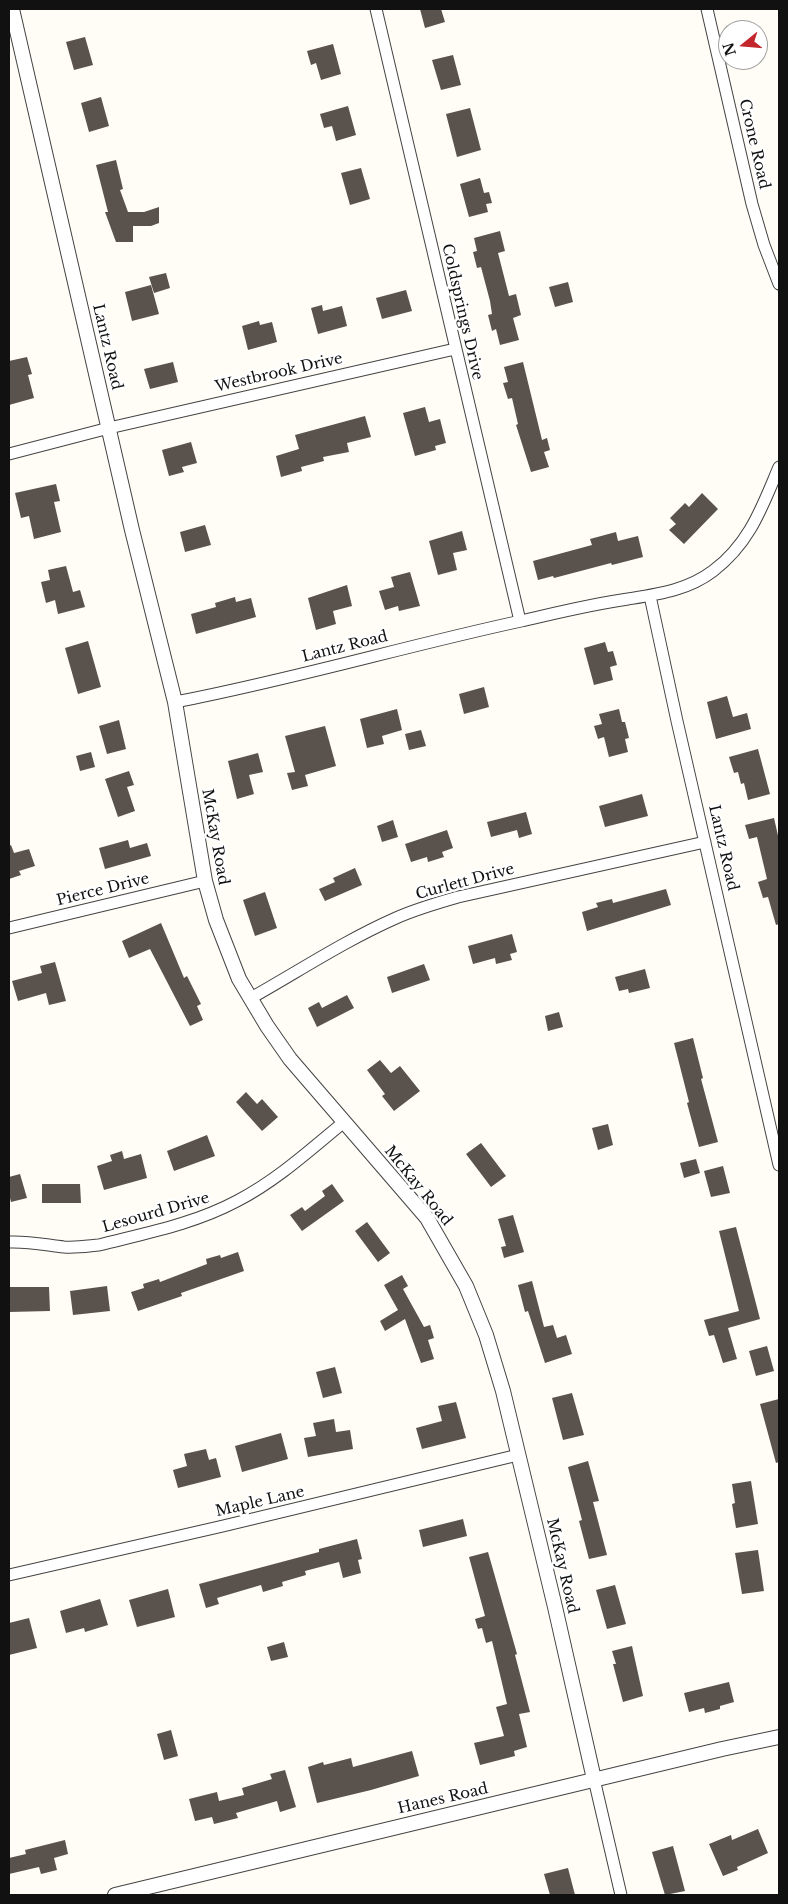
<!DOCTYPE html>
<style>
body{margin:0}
#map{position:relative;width:788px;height:1904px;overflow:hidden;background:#fffdf5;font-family:"Libre Baskerville",serif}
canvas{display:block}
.frame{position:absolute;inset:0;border:10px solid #111;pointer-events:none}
.north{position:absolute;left:718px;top:20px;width:50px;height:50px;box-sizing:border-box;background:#fff;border:1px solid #a0a0a0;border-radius:50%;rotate:253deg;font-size:14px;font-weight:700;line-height:20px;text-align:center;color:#111}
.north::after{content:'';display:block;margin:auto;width:18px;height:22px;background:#c4262e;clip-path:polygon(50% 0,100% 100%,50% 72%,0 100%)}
</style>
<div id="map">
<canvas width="788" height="1904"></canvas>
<div class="frame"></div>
<div class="north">N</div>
</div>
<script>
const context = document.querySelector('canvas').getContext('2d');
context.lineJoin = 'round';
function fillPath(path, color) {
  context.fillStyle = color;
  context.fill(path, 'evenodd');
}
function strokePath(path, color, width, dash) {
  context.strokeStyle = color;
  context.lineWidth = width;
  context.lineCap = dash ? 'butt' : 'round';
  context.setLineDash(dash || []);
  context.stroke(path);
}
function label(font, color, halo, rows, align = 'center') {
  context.font = font + ' "Libre Baskerville",serif';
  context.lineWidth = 5;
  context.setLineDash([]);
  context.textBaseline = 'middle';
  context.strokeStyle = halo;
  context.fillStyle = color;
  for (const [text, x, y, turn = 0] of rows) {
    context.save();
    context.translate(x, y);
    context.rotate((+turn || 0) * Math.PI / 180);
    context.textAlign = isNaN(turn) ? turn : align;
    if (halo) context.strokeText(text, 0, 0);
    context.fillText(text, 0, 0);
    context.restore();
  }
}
fillPath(new Path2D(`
 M420 9H441L445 22 425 28Z
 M85 37 93 65 74 70 66 42Z
 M333 44 341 74 321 80 316 63 311 65 307 51Z
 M453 55 461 85 441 90 432 60Z
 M101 97 109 126 89 132 81 103Z
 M348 106 356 135 336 141 332 126 324 128 320 114Z
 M470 108 481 150 457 157 446 114Z
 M116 160 123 189 120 190 128 212H144L159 207V223L151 226H133V242H116L105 212H108L96 165Z
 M361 168 370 199 350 205 341 173Z
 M480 178 484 193 489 192 492 203 486 204 488 212 469 217 460 184Z
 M500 231 505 251 498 253 509 296 516 294 521 315 513 318 519 340 500 345 496 329 492 331 488 315 492 314 490 301 481 267 477 268 473 252 477 251 474 238Z
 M166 273 170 288 154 293 149 277Z
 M568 282 573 302 555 307 549 287Z
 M151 285 159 314 132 321 125 292Z
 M406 290 412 311 382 319 376 298Z
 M322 305 323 311 342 306 347 326 318 334 311 308Z
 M259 321 260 325 272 322 277 342 248 350 242 326Z
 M27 357 32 374 28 375 34 398 9 405V361Z
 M173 362 178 382 150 389 144 369Z
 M523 362 542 440 547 438 550 450 544 452 549 467 531 472 516 425 518 424 512 398 508 399 503 383 508 382 504 367Z
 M425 407 429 422 440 419 446 443 435 446 436 450 415 456 403 413Z
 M365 416 371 437 347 443 349 452 323 457 324 461 301 467 302 471 281 477 276 456 299 449 295 435Z
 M191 442 197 463 182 467 184 472 169 476 162 450Z
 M56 484 60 501 54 502 61 532 34 539 29 516 21 518 15 493Z
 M702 493 718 509 684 544 669 530 676 524 670 518 685 503 689 507Z
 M205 525 211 545 185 552 180 532Z
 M462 531 467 550 453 553 457 570 438 575 429 541Z
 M616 532 618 541 638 536 643 557 612 565 611 563 554 578 553 576 538 580 533 561 592 545 590 539Z
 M66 566 73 592 80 590 85 607 58 614 55 600 46 603 41 582 50 580 48 570Z
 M410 572 420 606 399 611 398 606 385 610 379 591 394 587 391 577Z
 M347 585 352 606 333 611 336 624 316 630 308 598Z
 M235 597 236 602 251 598 256 617 196 634 191 614 216 607 215 603Z
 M88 641 101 687 78 694 65 648Z
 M605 642 608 652 613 651 617 665 610 667 613 680 594 685 584 648Z
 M484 687 489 707 464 714 459 694Z
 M727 696 733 717 747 713 751 729 716 739 707 702Z
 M397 709 402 730 382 736 384 744 367 748 360 719Z
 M619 709 622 722H625L629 738 625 739 628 752 609 757 604 737 598 739 594 726 602 724 599 714Z
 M119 720 126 749 107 754 99 726Z
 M325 726 336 766 305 775 308 786 292 790 287 773 295 772 285 736Z
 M421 730 426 746 409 750 405 734Z
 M758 749 770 794 748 800 744 783 741 784 738 772 734 773 729 757Z
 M91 752 95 767 80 771 76 756Z
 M258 753 263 772 249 775 254 794 237 799 228 761Z
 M129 771 134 785 127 787 135 811 118 817 105 779Z
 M642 794 648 816 605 827 599 806Z
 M526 812 532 834 519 838 517 830 491 837 487 822Z
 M774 818 779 840V924L776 925 768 897 763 898 758 882 767 879 757 837 749 839 745 825Z
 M393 820 398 837 382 842 377 826Z
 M447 830 453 848 442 852 444 857 428 862 427 857 411 862 405 844Z
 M128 840 130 848 147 843 151 856 105 869 99 848Z
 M11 845 14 853 29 849 35 866 19 871 21 875 9 879V846Z
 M355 868 362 885 325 901 319 889 335 882 333 878Z
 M666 889 671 905 587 931 582 912 598 907 596 903 612 899 613 903Z
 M265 892 277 928 255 936 243 900Z
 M161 923 184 978 187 976 201 1004 197 1006 203 1020 190 1026 150 949 129 958 122 941Z
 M512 934 517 952 510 954 512 960 496 964 495 958 473 964 468 946Z
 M55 962 66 1001 49 1005 46 993 18 1001 12 981 42 973 40 966Z
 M424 964 430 980 392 993 387 977Z
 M645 969 650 988 629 993 628 989 619 991 615 977Z
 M347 995 354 1008 317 1027 308 1008 319 1002 322 1008Z
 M559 1012 563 1027 548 1031 545 1016Z
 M693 1038 703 1078 701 1079 718 1142 699 1147 687 1103 689 1102 674 1043Z
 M380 1060 391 1073 400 1066 420 1091 394 1111 382 1096 385 1094 367 1070Z
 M246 1092 257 1104 262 1099 278 1117 262 1131 236 1102Z
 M608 1124 613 1145 598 1150 592 1128Z
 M207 1135 215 1156 174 1171 167 1151Z
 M481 1143 506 1176 491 1187 466 1154Z
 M122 1151 124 1159 141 1154 147 1178 104 1190 97 1166 112 1161 110 1155Z
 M696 1159 700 1173 684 1178 680 1163Z
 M723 1166 730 1193 711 1197 704 1171Z
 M20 1174 27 1198 11 1202 9 1194V1177Z
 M42 1184H80L81 1203H42Z
 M332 1184 344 1201 302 1231 290 1215 302 1207 305 1211 325 1196 322 1191Z
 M513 1215 524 1252 504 1258 501 1247 506 1246 498 1219Z
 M367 1222 390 1253 378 1262 355 1231Z
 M736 1227 760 1319 728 1328 737 1359 723 1363 714 1335 709 1336 704 1320 739 1311 719 1231Z
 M238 1252 244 1271 181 1293 182 1296 138 1311 131 1292 144 1288 143 1284 159 1279 160 1282 194 1269 207 1264 206 1259 220 1255 221 1258Z
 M402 1275 408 1286 403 1289 424 1327 430 1325 434 1338 428 1340 434 1359 421 1363 405 1319 385 1331 380 1321 398 1310 384 1285Z
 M532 1281 544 1327 553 1325 557 1338 566 1335 572 1354 545 1363 528 1311 525 1312 518 1285Z
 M107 1286 110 1311 73 1315 70 1291Z
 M9 1287H49L50 1311 9 1312Z
 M767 1346 774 1371 756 1376 749 1351Z
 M335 1367 342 1393 323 1398 316 1372Z
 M572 1393 584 1435 563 1440 552 1398Z
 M779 1399V1462L776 1463 760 1404Z
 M456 1402 466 1438 422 1449 416 1428 442 1421 438 1406Z
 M334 1419 336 1432 350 1430 353 1449 308 1457 304 1438 316 1436 313 1423Z
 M281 1433 288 1459 242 1472 235 1446Z
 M206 1449 209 1460 216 1458 221 1477 178 1488 173 1470 187 1466 184 1454Z
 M588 1461 599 1501 593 1502 607 1555 589 1559 579 1521 582 1520 568 1467Z
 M751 1481 758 1524 736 1528 732 1504 735 1503 732 1484Z
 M463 1519 467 1536 423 1547 419 1530Z
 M357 1539 362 1559 358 1560 361 1573 343 1578 339 1562 305 1571 306 1575 282 1582 283 1586 263 1592 261 1585 217 1598 219 1604 206 1608 199 1584 319 1552V1549Z
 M758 1550 764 1591 742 1594 735 1553Z
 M488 1552 517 1654 515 1655 530 1712 519 1714 527 1747 514 1751 515 1756 480 1765 474 1743 504 1736 496 1707 507 1704 492 1641 486 1643 482 1628 478 1629 475 1619 485 1616 469 1557Z
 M615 1585 626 1624 607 1629 596 1590Z
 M168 1589 175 1617 137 1627 129 1600Z
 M100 1599 108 1625 85 1632 84 1628 66 1633 60 1611Z
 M29 1618 37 1648 9 1655V1623Z
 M284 1642 288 1657 271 1661 267 1647Z
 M632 1646 643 1696 623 1702 613 1664H616L612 1651Z
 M729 1682 734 1702 720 1706V1709L705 1713 704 1708 689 1712 684 1693Z
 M171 1730 178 1756 164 1760 157 1734Z
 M412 1751 419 1776 371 1790 317 1803 308 1767 323 1762 324 1765 351 1758 353 1767Z
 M285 1770 296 1807 280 1812 277 1801 236 1813 238 1818 214 1824 212 1817 195 1821 189 1799 217 1792 219 1801 244 1795 242 1788 272 1779 270 1774Z
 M758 1829 768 1853 737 1867 738 1870 723 1876 709 1844 731 1835 732 1840Z
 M65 1840 68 1854 54 1858 57 1870 41 1874 39 1867 9 1874V1858L26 1854 25 1850Z
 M673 1846 685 1891 665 1895 652 1852Z
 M568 1868 575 1895H550L544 1874Z`), '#5a524d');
const minor = new Path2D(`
 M376 9 520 621
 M707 9 752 204 764 245 779 284
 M9 454 109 428 455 349
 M650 596 677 721 779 1165
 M175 702C291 680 405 646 521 621 556 613 592 604 628 599 659 594 688 590 713 571 750 543 762 507 779 467
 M9 928 205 881
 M251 998C299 971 346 940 396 918 416 909 437 903 458 897L705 842
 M9 1242C27 1241 46 1245 64 1247 76 1248 88 1246 99 1245 146 1233 194 1224 237 1201 276 1181 310 1150 344 1122
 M9 1575 223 1526 518 1455
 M594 1779 621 1895`);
const tertiary = new Path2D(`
 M12 9 132 530 175 702 205 881 216 920 239 979 267 1026 290 1059 427 1218 466 1286 486 1335 503 1391 555 1607 594 1779
 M115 1895 722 1749 779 1737`);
strokePath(minor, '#444', 13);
strokePath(tertiary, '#444', 16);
strokePath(minor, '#fff', 11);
strokePath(tertiary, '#fff', 14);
label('15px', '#111', '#fff', [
 ["Crone Road",754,144,77],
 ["Coldsprings Drive",462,312,77],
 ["Lantz Road",107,347,77],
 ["Westbrook Drive",279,373,-13],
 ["Lantz Road",345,647,-14],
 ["McKay Road",215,837,80],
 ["Lantz Road",723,848,77],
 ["Curlett Drive",465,882,-15],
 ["Pierce Drive",103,890,-14],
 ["McKay Road",418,1186,51],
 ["Lesourd Drive",156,1213,-16],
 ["Maple Lane",260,1502,-13],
 ["McKay Road",562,1566,77],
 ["Hanes Road",443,1799,-13]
]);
</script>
